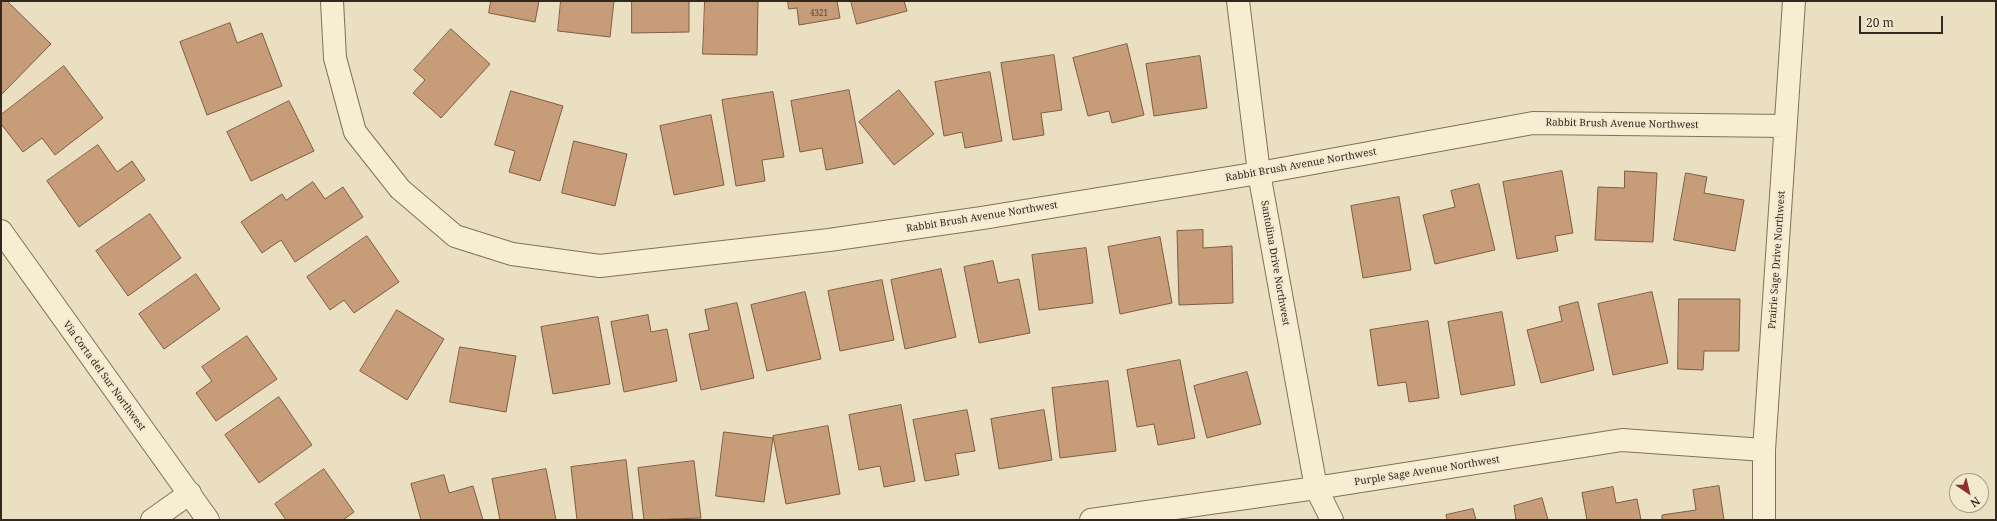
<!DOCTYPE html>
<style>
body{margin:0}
#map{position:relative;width:1997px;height:521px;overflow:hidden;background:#eadfc0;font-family:"Noto Serif",serif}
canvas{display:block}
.frame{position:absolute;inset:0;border:2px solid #33281d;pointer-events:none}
.north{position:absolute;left:1949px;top:473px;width:40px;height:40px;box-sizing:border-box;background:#f2eacf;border:1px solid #a69c88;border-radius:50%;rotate:145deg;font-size:11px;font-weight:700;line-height:16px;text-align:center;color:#33281d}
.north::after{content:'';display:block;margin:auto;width:14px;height:18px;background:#8d312e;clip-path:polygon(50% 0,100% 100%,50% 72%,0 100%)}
.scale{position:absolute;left:1859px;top:16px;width:84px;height:18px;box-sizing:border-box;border:2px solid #33281d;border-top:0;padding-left:5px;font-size:12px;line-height:14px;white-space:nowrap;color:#33281d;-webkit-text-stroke:3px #f2eacf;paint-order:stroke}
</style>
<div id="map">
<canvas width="1997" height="521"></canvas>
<div class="frame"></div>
<div class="north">N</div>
<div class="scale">20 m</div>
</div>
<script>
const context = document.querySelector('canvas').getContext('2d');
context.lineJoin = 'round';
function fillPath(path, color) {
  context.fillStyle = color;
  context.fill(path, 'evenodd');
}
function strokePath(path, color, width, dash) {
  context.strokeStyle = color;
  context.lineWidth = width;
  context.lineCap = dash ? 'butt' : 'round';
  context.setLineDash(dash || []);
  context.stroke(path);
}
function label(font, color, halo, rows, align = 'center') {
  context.font = font + ' "Noto Serif",serif';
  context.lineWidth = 4;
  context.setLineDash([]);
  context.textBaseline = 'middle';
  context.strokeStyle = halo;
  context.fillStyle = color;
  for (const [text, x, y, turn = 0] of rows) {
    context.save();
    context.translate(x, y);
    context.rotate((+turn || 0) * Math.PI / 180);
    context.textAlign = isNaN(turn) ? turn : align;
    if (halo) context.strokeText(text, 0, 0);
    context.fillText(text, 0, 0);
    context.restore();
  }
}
const building = new Path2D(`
 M1 1H7L51 44 1 95Z
 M491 1H539L535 22 489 13Z
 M561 1H614L610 37 558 31Z
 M632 1H689V32L632 33Z
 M705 1H758L757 55 703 54Z
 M788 1H837L840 18 799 25 797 8 789 9Z
 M851 1H904L907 11 857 24Z
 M230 23 237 43 262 33 282 86 207 115 180 42Z
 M451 29 490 64 441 118 413 93 425 80 414 70Z
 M1127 44 1144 115 1112 123 1109 111 1088 116 1073 58Z
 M1054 55 1062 110 1041 113 1044 135 1013 140 1001 63Z
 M1200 56 1207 108 1154 116 1146 64Z
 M64 66 103 118 55 155 42 138 23 152 1 124V115Z
 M990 72 1002 141 965 148 962 132 944 136 935 82Z
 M849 90 863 163 826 170 822 148 800 152 791 101Z
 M899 90 934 134 894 165 859 122Z
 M511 91 563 106 540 181 509 172 515 151 495 145Z
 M773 92 784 157 762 160 765 181 736 186 722 100Z
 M289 101 314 151 251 181 227 132Z
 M711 115 724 185 674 195 660 126Z
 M574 141 627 154 615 206 562 193Z
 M98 145 117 172 132 161 145 180 79 227 47 181Z
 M1562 171 1573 233 1555 236 1558 251 1517 259 1503 182Z
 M1625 171 1657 173 1653 242 1595 240 1598 187 1624 188Z
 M1686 173 1707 177 1704 193 1744 200 1735 251 1674 240Z
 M313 182 325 199 343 187 363 217 295 262 281 240 262 253 241 222 282 194 286 200Z
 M1479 184 1495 250 1435 264 1423 215 1455 207 1451 191Z
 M1399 197 1411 270 1363 278 1351 206Z
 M150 214 181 258 128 296 96 251Z
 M1203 230V248L1232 246 1233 303 1179 305 1177 231Z
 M367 236 399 282 354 313 344 300 330 310 307 277Z
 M1160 237 1172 303 1120 314 1108 247Z
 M1086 248 1093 303 1039 310 1032 255Z
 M993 261 998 283 1019 279 1030 333 979 343 964 267Z
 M941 269 956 337 905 349 891 280Z
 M196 274 220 309 164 349 139 314Z
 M882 280 894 340 840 351 828 291Z
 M805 292 821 359 767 371 751 305Z
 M1652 292 1668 363 1613 375 1598 304Z
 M1679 299H1740L1739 351H1704L1703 370 1678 369Z
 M1578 302 1594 370 1541 383 1527 330 1562 321 1559 307Z
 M737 303 754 378 701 390 689 334 709 330 705 310Z
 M397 310 444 339 407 400 360 371Z
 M1502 312 1515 385 1461 395 1448 322Z
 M648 315 651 332 667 329 677 381 624 392 611 322Z
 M598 317 610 384 553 394 541 327Z
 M1428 321 1439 398 1409 402 1406 382 1378 386 1370 330Z
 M247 336 277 379 216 421 196 393 212 381 202 367Z
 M460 347 516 356 506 412 450 402Z
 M1180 360 1195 438 1158 445 1154 424 1137 427 1127 370Z
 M1247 372 1261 424 1207 438 1194 386Z
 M1108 381 1116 451 1060 458 1052 388Z
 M279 397 312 445 259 483 225 435Z
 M901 405 915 481 884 487 880 466 859 470 849 415Z
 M967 410 975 451 955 454 959 475 925 481 913 420Z
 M1044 410 1052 460 999 469 991 419Z
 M828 426 840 494 786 504 773 436Z
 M724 432 773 438 764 502 716 496Z
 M626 460 633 520H577L571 467Z
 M694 461 701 518 644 520 638 468Z
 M324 469 354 512 343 520H286L275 504Z
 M546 469 556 520H500L492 479Z
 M444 475 449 493 473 486 483 520H421L411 484Z
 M1719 486 1724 520H1662V515L1696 510 1693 490Z
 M1613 487 1616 503 1637 499 1641 520H1587L1582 493Z
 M1542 498 1548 520H1516L1514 506Z
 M1473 509 1476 520H1447L1446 515Z`);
fillPath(building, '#c69c79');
strokePath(building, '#805c41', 1);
const street = new Path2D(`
 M332 1 335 58 355 132 400 189 455 236 512 254 600 266 829 240 982 218 1259 173 1533 123 1785 126
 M1238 1 1259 173 1316 488 1332 520
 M1 231 208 520
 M152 520 190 493
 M1091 520 1316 488 1622 440 1764 450
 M1764 520V450L1794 1`);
strokePath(street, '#82715a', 24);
strokePath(street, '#f6edd3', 22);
label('8px', '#584534', null, [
 ["4321",819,14]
]);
label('10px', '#33281d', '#f2eacf', [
 ["Rabbit Brush Avenue Northwest",1622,124,1],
 ["Rabbit Brush Avenue Northwest",1301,165,-10],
 ["Rabbit Brush Avenue Northwest",982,217,-9],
 ["Prairie Sage Drive Northwest",1777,260,-86],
 ["Santolina Drive Northwest",1275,263,80],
 ["Via Corta del Sur Northwest",104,376,54],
 ["Purple Sage Avenue Northwest",1427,471,-9]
]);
</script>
